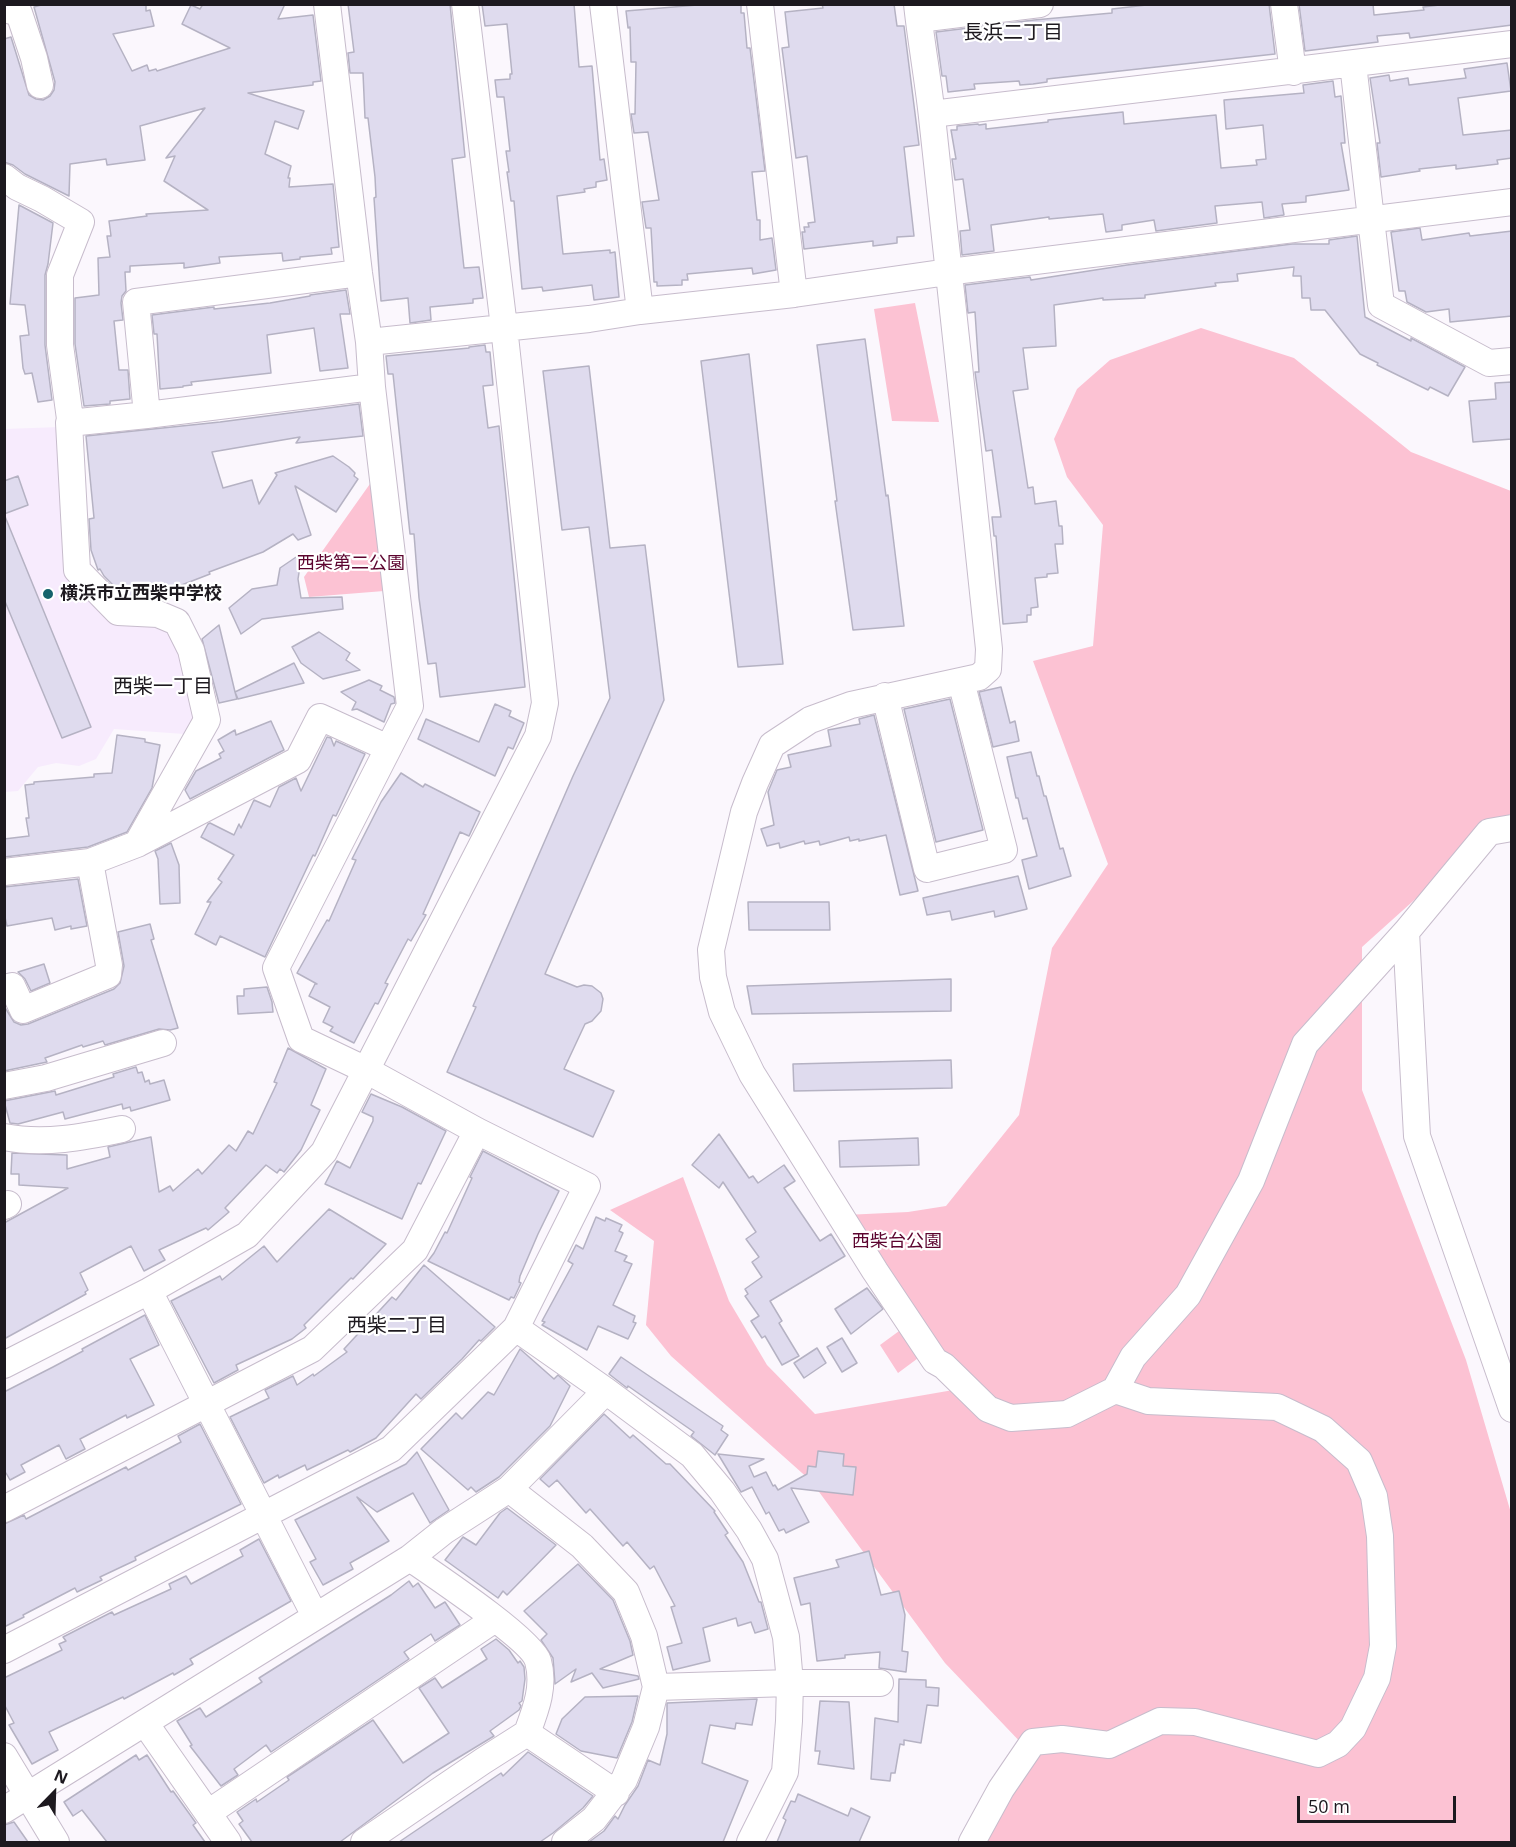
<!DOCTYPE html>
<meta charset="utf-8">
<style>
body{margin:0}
#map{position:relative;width:1516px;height:1847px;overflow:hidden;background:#fbf7fd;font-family:"Open Sans",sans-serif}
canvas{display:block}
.frame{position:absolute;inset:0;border:6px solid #1d191f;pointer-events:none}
.north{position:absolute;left:24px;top:1763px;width:60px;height:60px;-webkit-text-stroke:4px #fff;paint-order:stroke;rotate:23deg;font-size:16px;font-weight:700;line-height:24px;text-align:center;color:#1d191f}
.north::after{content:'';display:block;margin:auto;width:21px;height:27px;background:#1d191f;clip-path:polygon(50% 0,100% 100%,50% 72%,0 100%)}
.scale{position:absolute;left:1297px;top:1796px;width:159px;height:27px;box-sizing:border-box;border:3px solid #1d191f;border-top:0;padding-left:8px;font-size:18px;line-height:21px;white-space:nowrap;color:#1d191f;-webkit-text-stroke:4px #fff;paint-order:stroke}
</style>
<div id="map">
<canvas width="1516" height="1847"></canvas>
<div class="frame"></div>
<div class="north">N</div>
<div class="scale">50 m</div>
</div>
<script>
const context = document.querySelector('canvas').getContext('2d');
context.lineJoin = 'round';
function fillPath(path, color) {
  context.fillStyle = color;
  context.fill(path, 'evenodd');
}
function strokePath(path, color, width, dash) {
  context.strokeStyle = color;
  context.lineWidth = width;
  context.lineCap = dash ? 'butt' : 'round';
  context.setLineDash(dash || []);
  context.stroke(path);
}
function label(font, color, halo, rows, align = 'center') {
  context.font = font + ' "Open Sans","Noto Sans JP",sans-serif';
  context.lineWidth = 4.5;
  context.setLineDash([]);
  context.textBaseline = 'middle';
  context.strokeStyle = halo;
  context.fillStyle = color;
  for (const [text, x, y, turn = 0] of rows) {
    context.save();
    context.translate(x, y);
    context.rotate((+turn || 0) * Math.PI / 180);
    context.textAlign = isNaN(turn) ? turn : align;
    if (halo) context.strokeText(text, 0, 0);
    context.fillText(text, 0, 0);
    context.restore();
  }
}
fillPath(new Path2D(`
 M60 427 70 570 114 617 171 624 199 714 184 734 114 729 96 759 79 766 56 763 38 767 18 791 5 792 4 429Z`), '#f7ebfd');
fillPath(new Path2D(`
 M915 303 939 422 892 421 874 309Z
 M1201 328 1294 358 1411 452 1511 491V813L1362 947V1090L1466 1360 1511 1513V1842H960L1025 1747 945 1663 811 1481 671 1356 646 1325 654 1241 610 1210 683 1177 729 1301 767 1365 815 1414 959 1389 929 1350 898 1373 880 1345 910 1323 845 1215 908 1212 946 1206 1019 1115 1052 948 1108 864 1033 661 1093 646 1103 525 1067 477 1054 439 1077 389 1110 360Z
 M372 481 384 591 309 597 304 577Z`), '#fcc2d3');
const building = new Path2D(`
 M45 4H146V11L150 10 154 26 113 34 132 71 147 65 149 71 156 69 157 71 230 48 182 24 191 5 200 9 203 4H285L278 19 313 15 321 81 313 82V85L248 93 304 111 298 129 275 121 265 154 291 166 288 178H290L289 187 333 184 339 247 331 248 332 254 300 257V259L283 261 282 253 219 257 220 263 184 268V263L130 266V272H125L126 291 122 296 121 303 123 320 114 321 119 370H128L130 399 110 401V404L84 406 75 344V298L99 295 98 258 110 257 107 236H111L109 221 147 216 146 214 208 210 164 181 175 156 166 158 205 108 140 126 145 160 107 165 106 159 70 164 69 196 25 174 13 165 4 162V39L11 37 29 95 36 99 43 100 50 96 54 90 55 82 34 7Z
 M348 4H450L465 157 452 159 464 268 479 267 483 298 473 299V303L430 307 431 320 410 323 408 298 381 301 374 198 376 197 375 177 368 118H365L363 73H350L348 53 354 52Z
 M482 4H574L579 67 592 66 600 160 604 159 607 180 596 182V187L584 189 585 192 557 196 563 254 610 250V253L615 252 619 297 594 300 592 285 543 291 542 287 522 289 514 201H511L507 172H509L506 151H510L504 97H497L495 80 510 79V74H512L507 24 485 26Z
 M709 4H741V13H744L747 48H750L765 171 752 172 757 220H760V240L772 238 776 270 753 274 752 268 687 274 688 280H682V285L657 286V282H654L651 228H646L642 202 659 200 648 132 634 133 631 114H635L636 62H631L630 27 628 28 626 11Z
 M822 4H894L897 26H904L919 145 904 147 914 236 897 237V243L873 246V241L804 249 802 232H805L804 227H809L808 223 815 222 807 156 796 158 782 48 789 47 785 12 823 8Z
 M1155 4H1269L1275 54 1047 79V82L1033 84 1020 85 1019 81 974 84 975 89 948 92 946 76H942L936 32 1034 20 1112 13V9Z
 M1299 4H1373L1374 15 1424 10 1423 7 1448 4H1512V25L1410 38 1409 33 1377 36 1378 42 1305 51Z
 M1507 63 1511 91 1458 98 1463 135 1512 130V158L1497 160 1498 164 1456 169V165L1419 169 1420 171 1381 177 1377 143H1380L1370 78 1389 75 1390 81 1408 78 1409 85 1466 78 1464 69Z
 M1333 81 1335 97 1341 96 1345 143H1341L1349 190 1306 196V202L1282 204 1284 215 1264 218 1262 202 1215 206 1217 223 1156 231 1154 220 1122 225V230L1106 232 1103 214 1049 219V217L991 225 994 251 962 255 960 231 970 230 963 179 955 180 952 159H956L951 130H957V126L978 124 979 125 986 124V129L1048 122V120L1123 112 1124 124 1216 115 1221 168 1257 165 1256 160 1266 159 1263 125 1226 129 1224 100 1304 93 1303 85Z
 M19 205 53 223 48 264 45 275V345L52 400 38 402 32 373 25 374 23 368 20 336 29 335 25 305 10 304Z
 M1420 228 1422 240 1469 233 1470 236 1512 231V316L1450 322 1449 309 1426 312 1407 302 1405 291H1399L1391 232Z
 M1357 236 1365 317 1411 341V338L1465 367 1448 396 1430 387 1428 390 1377 365 1378 363 1360 354 1325 310H1311L1310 298H1302L1301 276H1293L1294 267 1237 274 1238 281 1215 283 1216 286 1145 295V298L1103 300V298L1054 305 1056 346 1023 348 1028 389 1013 391 1028 488 1033 487 1035 504 1056 501 1059 526H1062L1063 544H1055L1058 573 1047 574V577L1035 578 1038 607 1031 608V615H1027V622L1003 624 996 536H994L992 517H1001L992 450 986 451 975 372H979L975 312 968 313 965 285 1030 277 1031 280 1127 265 1292 244H1329V240Z
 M346 290 350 314H340L348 368 320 371 314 328 267 335 271 373 191 382 192 385 183 386V387L160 389 157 334H154L152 315 214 307V309L270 303 310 296V295Z
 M865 339 886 496 888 495 904 626 853 630 835 501H837L817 345Z
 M485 345 486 352H490L493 385 483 386 488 428 499 426 525 687 440 697 436 663 428 664 419 598 414 534H410L393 374H388L386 356 469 348V347Z
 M749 354 783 664 738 667 701 361Z
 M589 366 610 548 645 545 664 700 545 974 577 987 584 985 592 986 601 993 603 999 601 1011 592 1021 585 1024 564 1069 614 1091 593 1137 447 1072 476 1007 473 1006 573 776 610 698 589 527 562 530 543 371Z
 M1512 382V439L1473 442 1469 401 1496 399 1495 383Z
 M359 404 363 436 296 443 300 437 212 452 223 488 252 480 259 504 277 475 275 473 333 456 349 467 355 473 354 476 358 479 336 512 295 486 311 535 298 540 293 534 263 552 209 572 210 574 161 593 155 583 129 598 125 597 104 576 100 569 98 570 91 550 89 519 94 518 86 436 220 422Z
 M18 476 28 505 4 514V481Z
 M4 514 91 727 62 738 4 599Z
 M302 553 298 579 301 598 342 597 343 609 262 619 241 634 229 608 252 589 277 585 280 568Z
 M219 625 235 692 294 663 304 683 238 699 235 692 237 699 219 703 202 639Z
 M319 632 350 653 346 660 360 670 323 679 301 663 292 647Z
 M369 680 382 686 380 690 394 697 395 703 391 704 384 722 357 709 352 710 356 702 341 692Z
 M1001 687 1010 723 1015 721 1019 741 993 747 979 692Z
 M950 699 983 830 936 842 904 709Z
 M495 704 511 711 509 716 524 723 513 749 508 747 495 776 418 739 426 719 479 742Z
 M874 715 918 891 900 895 886 835 859 841V839L850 841 849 837 820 845 819 841 805 844 804 841 780 848 779 843 767 846 761 829 774 825 768 792 777 770 791 767 788 755 831 746 828 730 860 724 859 719Z
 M271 721 284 750 190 799 185 790 196 771 221 758 219 754 224 751 218 740 235 730 236 735Z
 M117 735 145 739V742L160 745 152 788 127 832 88 847 4 857V839L29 836 26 818H29L25 785 34 784V782L94 777V774L112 773Z
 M327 737 331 738 334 746 336 741 365 754 336 816 333 815 315 856 313 855 265 957 220 936 216 945 195 934 211 902H207L222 882 218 879 234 855 201 837 208 824 210 823 234 835 239 824 241 828 254 800 270 807 279 787 296 778 301 791Z
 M1031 752 1037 776H1039L1044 796H1046L1060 849 1063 848 1071 876 1029 889 1022 860 1037 856 1027 818 1023 819 1018 798H1016L1007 757Z
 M401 773 423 787 425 784 480 812 469 836 460 832 423 914 426 915 411 941 408 939 385 983 388 984 378 1004 375 1003 354 1043 330 1031 333 1027 323 1022 330 1007 309 996 315 984H317L297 973 327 920 329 921 356 860 352 859 381 802Z
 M171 843 179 865 180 903 160 904 158 859 155 851Z
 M1018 876 1027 909 995 917 994 911 952 920 950 911 927 915 923 898Z
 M78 879 87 926 71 929V926L55 930 52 918 7 926 4 913V887Z
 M748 902H829L830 930H749Z
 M150 924 154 939 151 940 178 1028 170 1030 159 1029 105 1045 103 1041 83 1047 82 1045 45 1058 47 1062 4 1071V1006L14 1022 21 1025 28 1024 114 989 120 983 124 966 118 932Z
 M44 964 50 983 31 991 25 979 18 972Z
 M951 979V1011L752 1014 747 986Z
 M267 987 272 1002 273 1012 238 1014 237 996H244V989Z
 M288 1048 326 1069 311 1105 320 1110 301 1150 284 1172 280 1169 277 1173 266 1165 225 1208 229 1212 208 1230 206 1228 159 1250 165 1260 144 1271 131 1246 80 1273 88 1290 85 1292 86 1294 4 1339V1223L68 1188 19 1185V1174H11L12 1153 67 1155V1169L110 1157 108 1147 151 1137 159 1192 170 1186 173 1191 198 1169 202 1174 229 1145 236 1151 248 1131 253 1134 277 1083 274 1082Z
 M951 1060 952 1088 794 1091 793 1064Z
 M136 1067 138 1073 142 1072 145 1082 149 1080 150 1084 164 1080 170 1100 131 1111 130 1107 123 1109 122 1104 65 1119 63 1112 18 1124 10 1123 4 1101 55 1091 56 1095 114 1077 113 1074Z
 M371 1094 402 1107 446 1131 421 1184 418 1183 402 1219 325 1184 337 1161 350 1168 373 1121V1117L362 1112Z
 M719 1134 749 1178 753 1176 758 1183 784 1165 795 1181 784 1188 820 1241 831 1234 845 1256 770 1301 782 1321 779 1323 799 1356 782 1365 765 1336 762 1338 751 1321 759 1316 745 1296 748 1294 745 1289 762 1277 752 1262 759 1257 746 1239 756 1232 723 1182 719 1188 692 1165Z
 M918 1138 919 1165 840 1167 839 1141Z
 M483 1151 559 1191 538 1234 520 1276 519 1282 521 1283 514 1298 511 1297 509 1300 428 1261 434 1253 445 1232 447 1233 472 1178 470 1177Z
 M329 1209 386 1244 353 1279 351 1278 304 1325 306 1328 292 1339 236 1365 238 1370 214 1383 171 1301 220 1276 222 1280 264 1246 277 1262Z
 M596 1217 605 1221 606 1218 622 1225 619 1231 623 1233 615 1251 627 1256 624 1261 632 1264 613 1305 635 1316 633 1322 636 1323 628 1339 598 1326 587 1350 542 1325 545 1322 542 1321 573 1264 568 1261 576 1245 583 1249Z
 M424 1265 495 1327 481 1341 479 1340 462 1359 421 1399 416 1394 376 1438 350 1452 348 1450 307 1470 305 1465 279 1478 278 1475 264 1483 230 1417 269 1398 265 1390 293 1376 297 1385 313 1374 314 1376 347 1352 344 1349 392 1297 396 1300Z
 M867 1288 883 1309 851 1334 835 1309Z
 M145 1315 159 1345 130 1359 154 1405 127 1418 126 1415 80 1439 85 1449 66 1459 59 1445 21 1465 25 1472 10 1480 6 1473 4 1474V1392L53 1367 83 1351 82 1349Z
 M842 1338 857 1363 842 1372 827 1347Z
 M817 1348 826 1363 804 1378 794 1363Z
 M520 1349 554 1379 558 1375 570 1386 550 1426 499 1477 476 1492 471 1487 468 1490 421 1449 456 1413 462 1419 488 1392 494 1395Z
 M621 1357 723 1426 721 1430 728 1435 715 1455 691 1436 694 1432 628 1386 627 1388 609 1374Z
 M604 1414 630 1438 633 1435 666 1464H670L715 1511 714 1512 728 1533 725 1535 743 1562 759 1602H761L768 1629 755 1633 751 1622 738 1626 736 1618 703 1628 710 1661 673 1670 667 1647 682 1643 671 1607 675 1606 654 1566 650 1569 627 1542 623 1546 590 1509 586 1513 557 1480 549 1487 540 1479Z
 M200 1424 241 1504 135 1557 136 1560 100 1577 102 1580 77 1592 75 1588 23 1615 24 1617 4 1627V1524L24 1515 26 1519 126 1467 128 1470 181 1442 178 1436Z
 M818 1451 844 1454 843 1466 856 1467 853 1495 791 1488 809 1522 786 1533 784 1529 779 1531 769 1512 766 1514 752 1487 741 1492 718 1454 764 1459 749 1466 754 1477 766 1472 773 1486 775 1485 778 1490 807 1474 808 1466 816 1467Z
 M417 1452 449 1510 430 1523 413 1493 377 1512 357 1497 389 1541 350 1563 353 1569 323 1585 310 1562 316 1559 295 1520 406 1464Z
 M507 1508 556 1545 507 1595 503 1591 498 1598 445 1560 463 1537 476 1545 500 1513Z
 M259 1539 291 1601 190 1659 193 1664 174 1675 173 1673 124 1699 123 1697 49 1732 58 1750 32 1764 9 1725 14 1723 4 1704V1678L62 1650 59 1644 66 1641 63 1637 112 1612 114 1615 171 1589 169 1584 186 1576 191 1584 243 1556 240 1550Z
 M869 1551 881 1595 899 1591 905 1615 902 1651 908 1652 906 1672 879 1668 880 1652 845 1655V1658L817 1661 810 1603 801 1605 794 1578 839 1567 836 1560Z
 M578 1564 613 1600 630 1641 633 1655 600 1669 638 1676 639 1679 603 1688 592 1673 571 1682 576 1669 555 1684 553 1658 541 1640 547 1634 524 1611Z
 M409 1581 413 1587 418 1583 435 1608 445 1602 460 1625 435 1641 431 1634 404 1652 409 1659 271 1752 266 1745 234 1769 238 1775 221 1786 190 1746 192 1745 177 1721 200 1708 206 1717 262 1682 259 1678 391 1595Z
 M496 1639 509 1650 518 1663 520 1661 524 1667 525 1679 522 1701 519 1703 521 1706 519 1710 490 1731 494 1736 433 1773 340 1842H252L239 1824 243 1821 237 1812 256 1799 257 1802 289 1780 287 1777 373 1720 403 1763 449 1733 419 1688 435 1678 442 1688 487 1659 481 1649Z
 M899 1679 926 1680V1687L939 1688 938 1706 927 1705 921 1743 904 1740V1745L900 1744 895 1773H891L890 1781 871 1779 875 1718 898 1722Z
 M638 1696 632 1722 617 1758 581 1751 556 1734 562 1719 585 1697Z
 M757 1699 752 1725 736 1723 735 1729 710 1725 702 1763 748 1781 723 1842H589L604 1831 615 1816 618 1819 625 1805 638 1786 648 1760 660 1765 667 1734V1703Z
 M820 1701 849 1702 854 1769 818 1764 820 1751H815Z
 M528 1752 593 1796 583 1808 553 1833 540 1842H399L501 1773 503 1776Z
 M136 1755 139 1760 147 1755 171 1792 173 1791 196 1823 193 1825 205 1842H107L82 1810 73 1816 64 1802Z
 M798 1794 848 1816 851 1808 870 1817 859 1842H777L786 1820 783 1818 791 1801 795 1802Z
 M14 1822 28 1842H4V1825Z`);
fillPath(building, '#dfdbee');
strokePath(building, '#b5b2c3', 1.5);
const minor = new Path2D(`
 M603 4 640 311
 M760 4 794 294
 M917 4C921 42 928 79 932 117 951 294 971 472 989 649L988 669 979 677 851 705 810 720 772 745 755 783 744 812 711 950 713 977 722 1012 752 1074 875 1271 935 1361 944 1366 988 1409 1011 1418 1067 1414 1115 1390 1133 1357 1188 1295 1251 1181 1305 1044 1406 932 1489 832 1512 828
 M1284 4 1293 72
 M4 9 19 13 34 58 40 85
 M919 19 1040 4
 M1353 64 1381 305 1489 363 1512 361
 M932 114 1512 44
 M4 177 17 187 42 199 81 222 60 275V345L70 419 69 423
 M369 342 589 319 640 311 794 294 948 272 1512 202
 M147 415 136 302 359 273
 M885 696 927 869 1004 850 961 681
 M137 844 207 720 191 650 177 622 158 614 118 612 77 570 69 423 147 415 372 387
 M4 872 90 862 137 844 298 760 320 717 388 748
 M1406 932 1417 1136 1512 1409
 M4 988 12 986 23 1010 108 975 109 965 90 862
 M4 1086 46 1078 163 1043
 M4 1137C44 1145 84 1137 122 1129
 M4 1206 8 1204
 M149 1291 315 1616
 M4 1365 149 1291 247 1235 324 1152 538 736 545 703 504 327 465 4
 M606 1391 692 1455 722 1491 749 1530 765 1559 786 1637 790 1683 789 1721 785 1772 750 1842
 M509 1489 582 1546 626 1592 644 1636 656 1687 646 1727 624 1780 594 1819 565 1842
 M4 1509 312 1349 415 1250 477 1131
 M4 1650 391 1449 516 1328 587 1186 477 1131 366 1070 301 1039 276 968 410 706 372 387 369 342 359 273 327 4
 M656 1687 790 1683H880
 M145 1723 228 1842
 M527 1733 616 1793
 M4 1756 56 1842
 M4 1810 410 1558 444 1531 509 1489 606 1391 516 1328
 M208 1813 495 1619
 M364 1842 483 1761 527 1733C536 1709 545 1686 538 1661 532 1640 433 1574 410 1558
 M972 1842 1001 1789 1033 1742 1062 1739 1109 1745 1160 1721 1195 1722 1318 1754 1338 1744 1353 1728 1377 1678 1383 1646 1380 1536 1374 1496 1359 1461 1323 1429 1277 1407 1148 1401 1115 1390`);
strokePath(minor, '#c7bccc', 28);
strokePath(minor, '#fff', 26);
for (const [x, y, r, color] of [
 [48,594,6,"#15626c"]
]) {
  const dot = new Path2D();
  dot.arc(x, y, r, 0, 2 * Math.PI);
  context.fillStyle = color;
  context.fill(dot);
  strokePath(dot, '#fff', 2);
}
label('18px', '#5c042f', '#fff', [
 ["西柴第二公園",351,564],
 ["西柴台公園",897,1242]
]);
label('bold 18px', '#1d191f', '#fff', [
 ["横浜市立西柴中学校",60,594]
], 'left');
label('20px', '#1d191f', '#fff', [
 ["長浜二丁目",1013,33],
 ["西柴一丁目",163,687],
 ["西柴二丁目",397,1326]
]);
</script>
